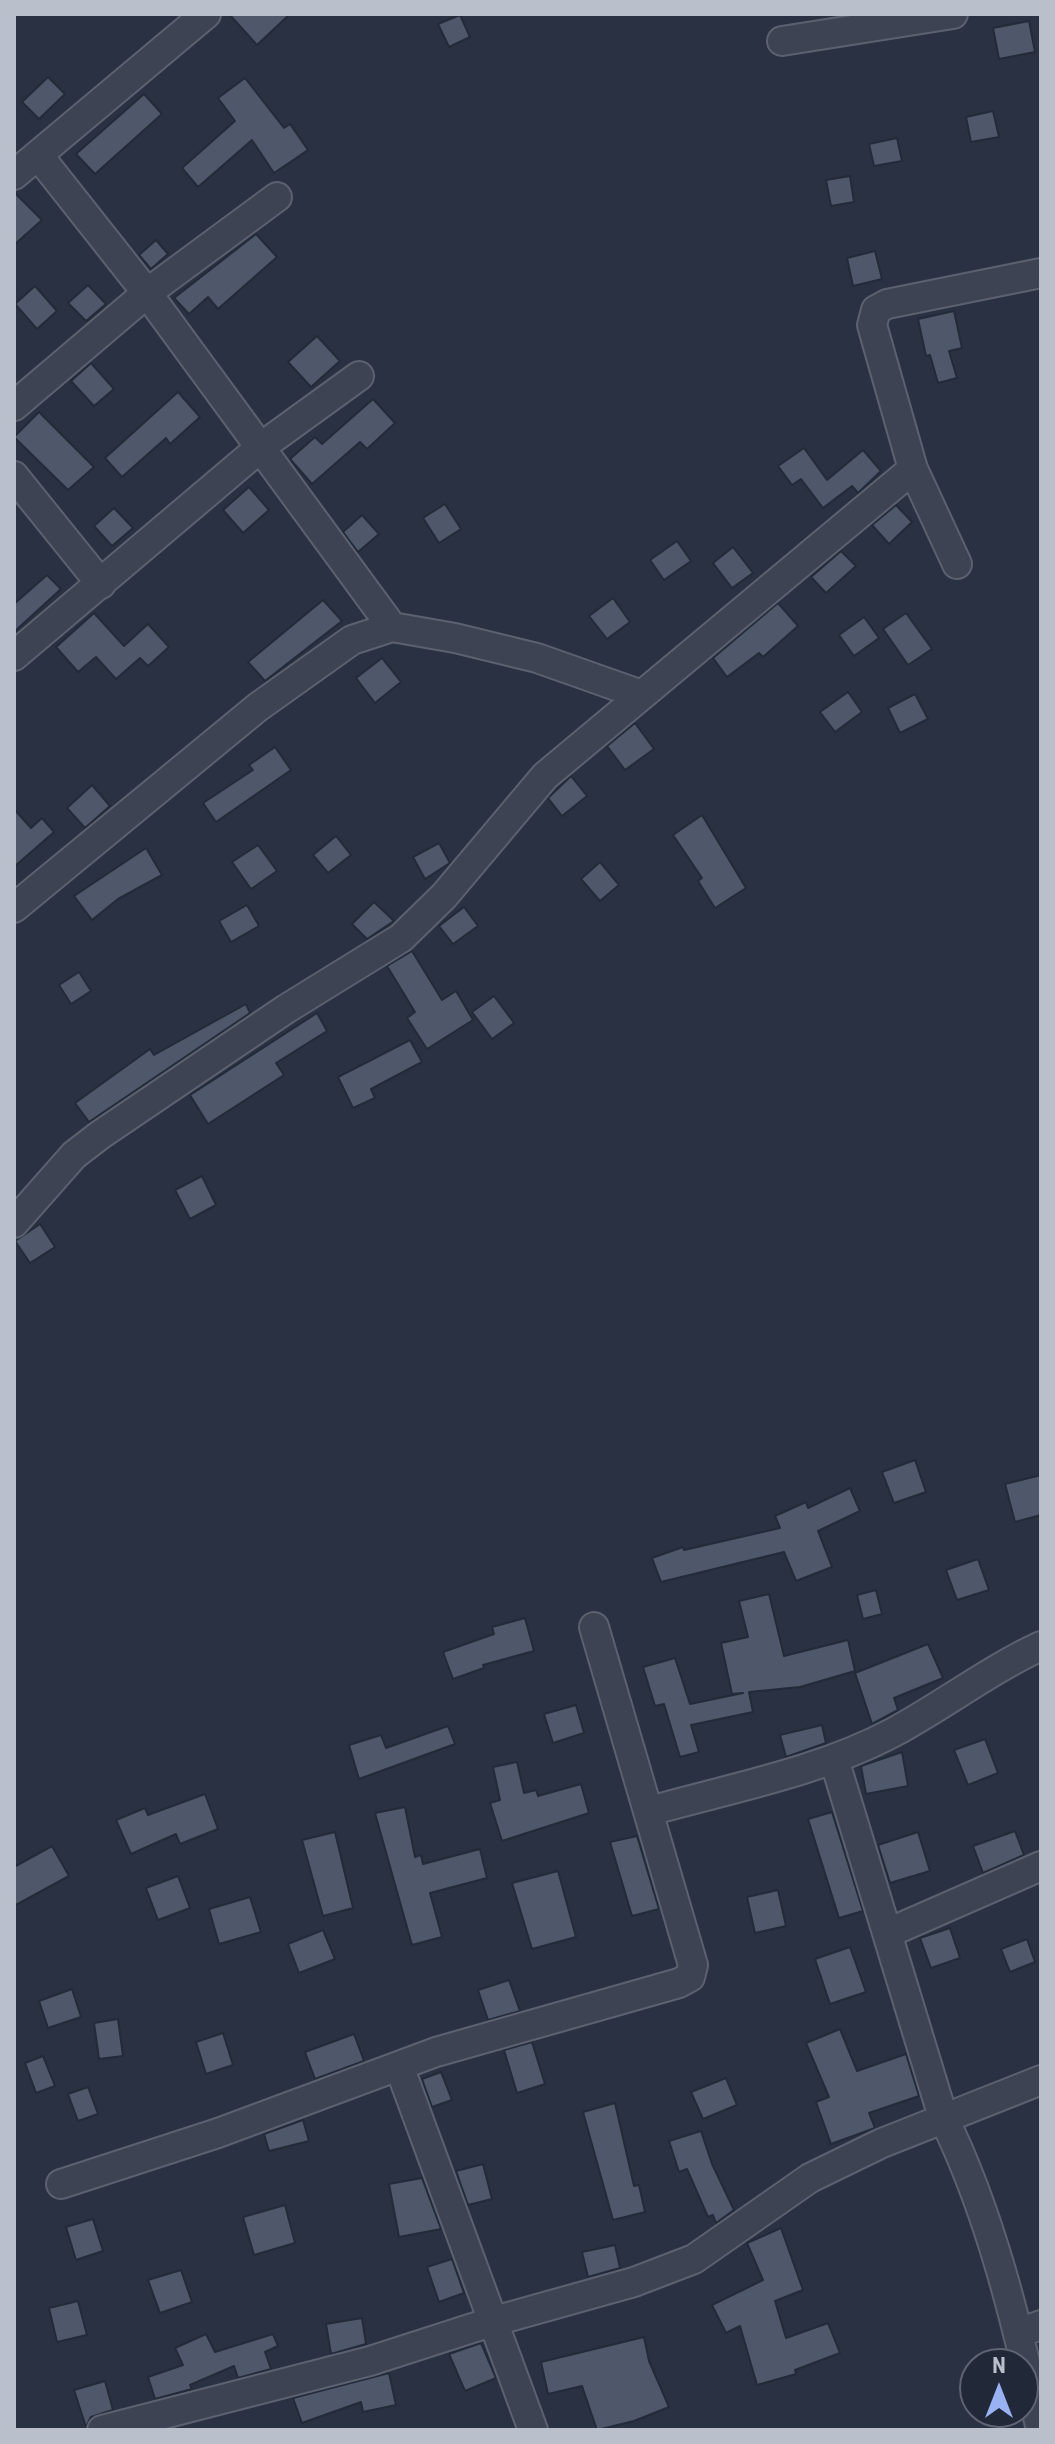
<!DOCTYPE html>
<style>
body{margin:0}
#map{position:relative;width:1055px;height:2444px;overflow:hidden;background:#293142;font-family:"Roboto Condensed",sans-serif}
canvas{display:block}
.frame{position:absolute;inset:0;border:16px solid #babfcc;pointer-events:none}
.north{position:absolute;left:959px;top:2348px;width:80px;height:80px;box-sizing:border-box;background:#212837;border:2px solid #5e6473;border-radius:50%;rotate:0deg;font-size:22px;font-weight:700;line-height:32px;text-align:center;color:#babfcc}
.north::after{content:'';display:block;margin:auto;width:28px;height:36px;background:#98b2f3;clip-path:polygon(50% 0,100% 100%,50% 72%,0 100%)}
</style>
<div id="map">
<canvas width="1055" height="2444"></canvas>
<div class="frame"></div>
<div class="north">N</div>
</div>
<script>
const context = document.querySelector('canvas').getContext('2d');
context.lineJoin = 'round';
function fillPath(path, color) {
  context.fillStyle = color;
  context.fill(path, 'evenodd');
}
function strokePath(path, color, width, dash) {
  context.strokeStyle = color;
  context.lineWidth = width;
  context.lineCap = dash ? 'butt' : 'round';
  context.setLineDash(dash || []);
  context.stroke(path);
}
const building = new Path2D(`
 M229 14H290L257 45Z
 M460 15 470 37 449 47 438 24Z
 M1029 21 1035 52 999 59 993 28Z
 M48 77 65 94 39 119 22 102Z
 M245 78 284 128 290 124 308 150 274 173 252 140 198 187 182 168 235 121 218 98Z
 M144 94 162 114 95 174 76 154Z
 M993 111 999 137 971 142 966 117Z
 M897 138 902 161 874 166 869 144Z
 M850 176 854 202 831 206 826 180Z
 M14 192 42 220 14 245Z
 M256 234 277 257 218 309 208 297 189 314 174 298Z
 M156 240 168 254 151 269 139 255Z
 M875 251 882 279 853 286 847 258Z
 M88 285 106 304 86 321 68 303Z
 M35 286 57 311 37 329 15 304Z
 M954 311 962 348 949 351 957 378 938 383 930 355 926 356 918 319Z
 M317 336 340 361 311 387 288 362Z
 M91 363 114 389 94 406 71 381Z
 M178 392 200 417 170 444 166 438 122 477 105 458Z
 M373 399 395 423 367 449 360 442 312 484 290 459 315 437 322 444Z
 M39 412 94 467 68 490 14 437Z
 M804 448 827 480 863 450 881 471 858 493 852 486 823 508 801 479 792 485 778 466Z
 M249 487 269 510 243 533 223 510Z
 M445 504 461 529 439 543 423 518Z
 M896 505 912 522 889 544 872 525Z
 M114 508 133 528 112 546 94 526Z
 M362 515 379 534 358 552 343 532Z
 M677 541 691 561 664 580 650 560Z
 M733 547 753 573 732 588 713 563Z
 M841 551 856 566 826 593 811 577Z
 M47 575 61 589 14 632V604Z
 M613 598 630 622 607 639 589 616Z
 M323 600 342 621 265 681 248 662Z
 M778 603 798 626 763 657 759 653 727 677 713 658Z
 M94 613 124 646 148 624 169 647 148 666 140 658 116 679 96 657 78 672 56 647Z
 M906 613 932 649 908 665 883 629Z
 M864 617 879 638 854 656 839 635Z
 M382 658 401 682 375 703 356 678Z
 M848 692 862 712 835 732 820 712Z
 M915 694 928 719 900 733 888 708Z
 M635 723 654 749 625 770 607 746Z
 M275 747 291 770 216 822 203 803 253 770 249 765Z
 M571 776 587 796 562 816 548 798Z
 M92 785 110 806 85 828 67 808Z
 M14 809 31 828 42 818 54 832 14 867Z
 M702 815 746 888 715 908 698 881 702 878 673 835Z
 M336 836 351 855 328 873 313 855Z
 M439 843 450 863 425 879 413 857Z
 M258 845 277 871 251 889 232 862Z
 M146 848 162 875 118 899 92 920 74 896Z
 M600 862 619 885 600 901 581 879Z
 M374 902 394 921 367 939 352 924Z
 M247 905 259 926 231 942 219 921Z
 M464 907 478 926 453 944 439 926Z
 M412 951 442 1000 456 991 473 1020 427 1049 407 1018 415 1012 387 966Z
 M79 972 91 991 71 1004 59 985Z
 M494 996 514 1023 492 1039 472 1012Z
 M246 1004 250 1013 89 1122 75 1103 150 1049 154 1055Z
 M317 1013 327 1031 276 1063 284 1075 208 1124 190 1095Z
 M410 1040 422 1062 371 1089 375 1098 353 1108 338 1077Z
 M202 1176 216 1205 190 1219 175 1190Z
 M40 1224 55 1247 30 1263 15 1241Z
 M915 1460 926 1492 894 1503 882 1472Z
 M1041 1475V1515L1015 1522 1005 1484Z
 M850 1488 860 1511 818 1531 832 1567 796 1581 784 1552 661 1582 652 1558 683 1547 684 1550 780 1528 775 1516 806 1502 808 1508Z
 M978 1559 989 1590 957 1600 946 1570Z
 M876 1590 882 1614 863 1619 857 1595Z
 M769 1594 784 1656 848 1640 855 1671 800 1687 749 1692 753 1712 691 1725 699 1752 680 1757 664 1704 655 1706 643 1667 675 1658 690 1704 743 1693 732 1694 721 1643 748 1637 739 1601Z
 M525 1618 534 1651 483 1665 484 1668 453 1679 443 1652 494 1634 492 1627Z
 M928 1644 943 1678 894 1698 898 1710 872 1724 855 1673Z
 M576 1705 584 1733 553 1743 544 1714Z
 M822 1725 826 1743 786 1757 780 1735Z
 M448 1726 455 1744 359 1779 349 1745 381 1735 386 1748Z
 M985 1739 998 1773 968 1785 954 1750Z
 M902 1752 908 1786 866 1794 861 1766Z
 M517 1762 524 1793 536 1790 538 1796 581 1784 589 1813 502 1841 490 1803 500 1800 493 1767Z
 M205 1794 218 1829 180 1844 176 1834 131 1854 116 1820 145 1808 148 1815Z
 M405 1807 415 1857 421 1855 423 1864 480 1849 487 1878 430 1893 442 1937 412 1945 375 1813Z
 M832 1812 863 1911 839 1918 808 1819Z
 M1015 1831 1024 1855 983 1873 973 1846Z
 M335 1832 353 1908 323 1916 302 1840Z
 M918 1832 930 1871 890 1883 878 1845Z
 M637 1836 659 1909 632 1916 610 1842Z
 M52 1846 69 1876 14 1906V1867Z
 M558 1871 576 1937 532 1949 512 1883Z
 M178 1876 190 1908 158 1920 146 1888Z
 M778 1890 786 1926 755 1933 747 1897Z
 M250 1897 261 1932 219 1944 209 1909Z
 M950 1928 960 1958 931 1968 920 1938Z
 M323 1930 335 1959 299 1973 288 1944Z
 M1027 1939 1035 1962 1010 1972 1001 1949Z
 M850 1947 866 1992 830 2004 815 1959Z
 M509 1980 520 2011 488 2020 478 1990Z
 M72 1989 81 2017 48 2028 39 2001Z
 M118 2019 123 2056 99 2059 94 2023Z
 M840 2029 857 2071 906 2054 919 2096 869 2113 875 2128 831 2144 816 2102 829 2097 806 2043Z
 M223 2033 233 2065 206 2074 196 2042Z
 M354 2034 364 2061 315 2079 305 2052Z
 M532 2042 545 2084 517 2093 504 2050Z
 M43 2056 55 2086 36 2093 25 2063Z
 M441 2072 452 2100 432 2107 422 2079Z
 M726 2078 737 2105 703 2119 691 2092Z
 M88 2087 98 2114 78 2121 68 2094Z
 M615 2103 634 2186 639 2185 645 2212 613 2220 583 2112Z
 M303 2120 309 2141 269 2151 264 2134Z
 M701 2131 712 2164 734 2210 716 2223 713 2215 708 2217 687 2169 679 2172 669 2141Z
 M483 2164 492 2199 468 2205 456 2171Z
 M422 2178 441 2229 399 2237 389 2184Z
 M285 2205 295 2243 254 2255 243 2217Z
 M93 2219 103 2251 76 2260 66 2227Z
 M781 2228 803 2290 775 2301 786 2338 828 2323 840 2353 795 2370 796 2374 757 2385 740 2326 726 2333 712 2305 763 2280 747 2243Z
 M615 2245 620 2268 588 2277 582 2252Z
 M452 2259 464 2293 439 2302 427 2267Z
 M181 2270 192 2302 160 2313 148 2280Z
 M78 2301 87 2335 57 2342 49 2308Z
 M362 2318 366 2344 331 2354 326 2324Z
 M206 2334 215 2352 273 2334 278 2346 265 2352 271 2369 238 2378 234 2366 190 2385 192 2389 155 2399 148 2377 183 2365 175 2348Z
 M644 2337 649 2361 669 2407 634 2421 597 2430 582 2386 548 2394 541 2362Z
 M481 2343 496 2378 465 2391 449 2354Z
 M389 2373 396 2405 363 2412 361 2402 302 2423 293 2398Z
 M105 2381 113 2410 91 2417 86 2427 74 2390Z`);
fillPath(building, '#4f586b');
strokePath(building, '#232a39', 2);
const minor = new Path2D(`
 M782 41 953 14
 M38 155 147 293 392 627
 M14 175 206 14
 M14 406 147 293 277 197
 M14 476 101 584
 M957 564 913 469 872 325 876 310 887 304 1041 273
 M14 656 261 447 359 376
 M14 908 258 707 352 640 392 627 455 638 537 658 639 694
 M14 1223 74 1155 100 1135 286 1009 401 938 444 896 545 776 913 469
 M834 1759 943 2117C991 2214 1017 2325 1041 2430
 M650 1811C731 1788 819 1772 894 1732 944 1705 989 1670 1041 1646
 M888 1933 1041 1866
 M399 2066 533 2430
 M61 2184 218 2133 436 2052 679 1983 690 1977 693 1965 594 1627
 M1018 2333 1041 2325
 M102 2430 370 2361 491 2322 634 2282 694 2259 810 2178 882 2143 1041 2080`);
strokePath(minor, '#5b616f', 32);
strokePath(minor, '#3d4352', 28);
</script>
